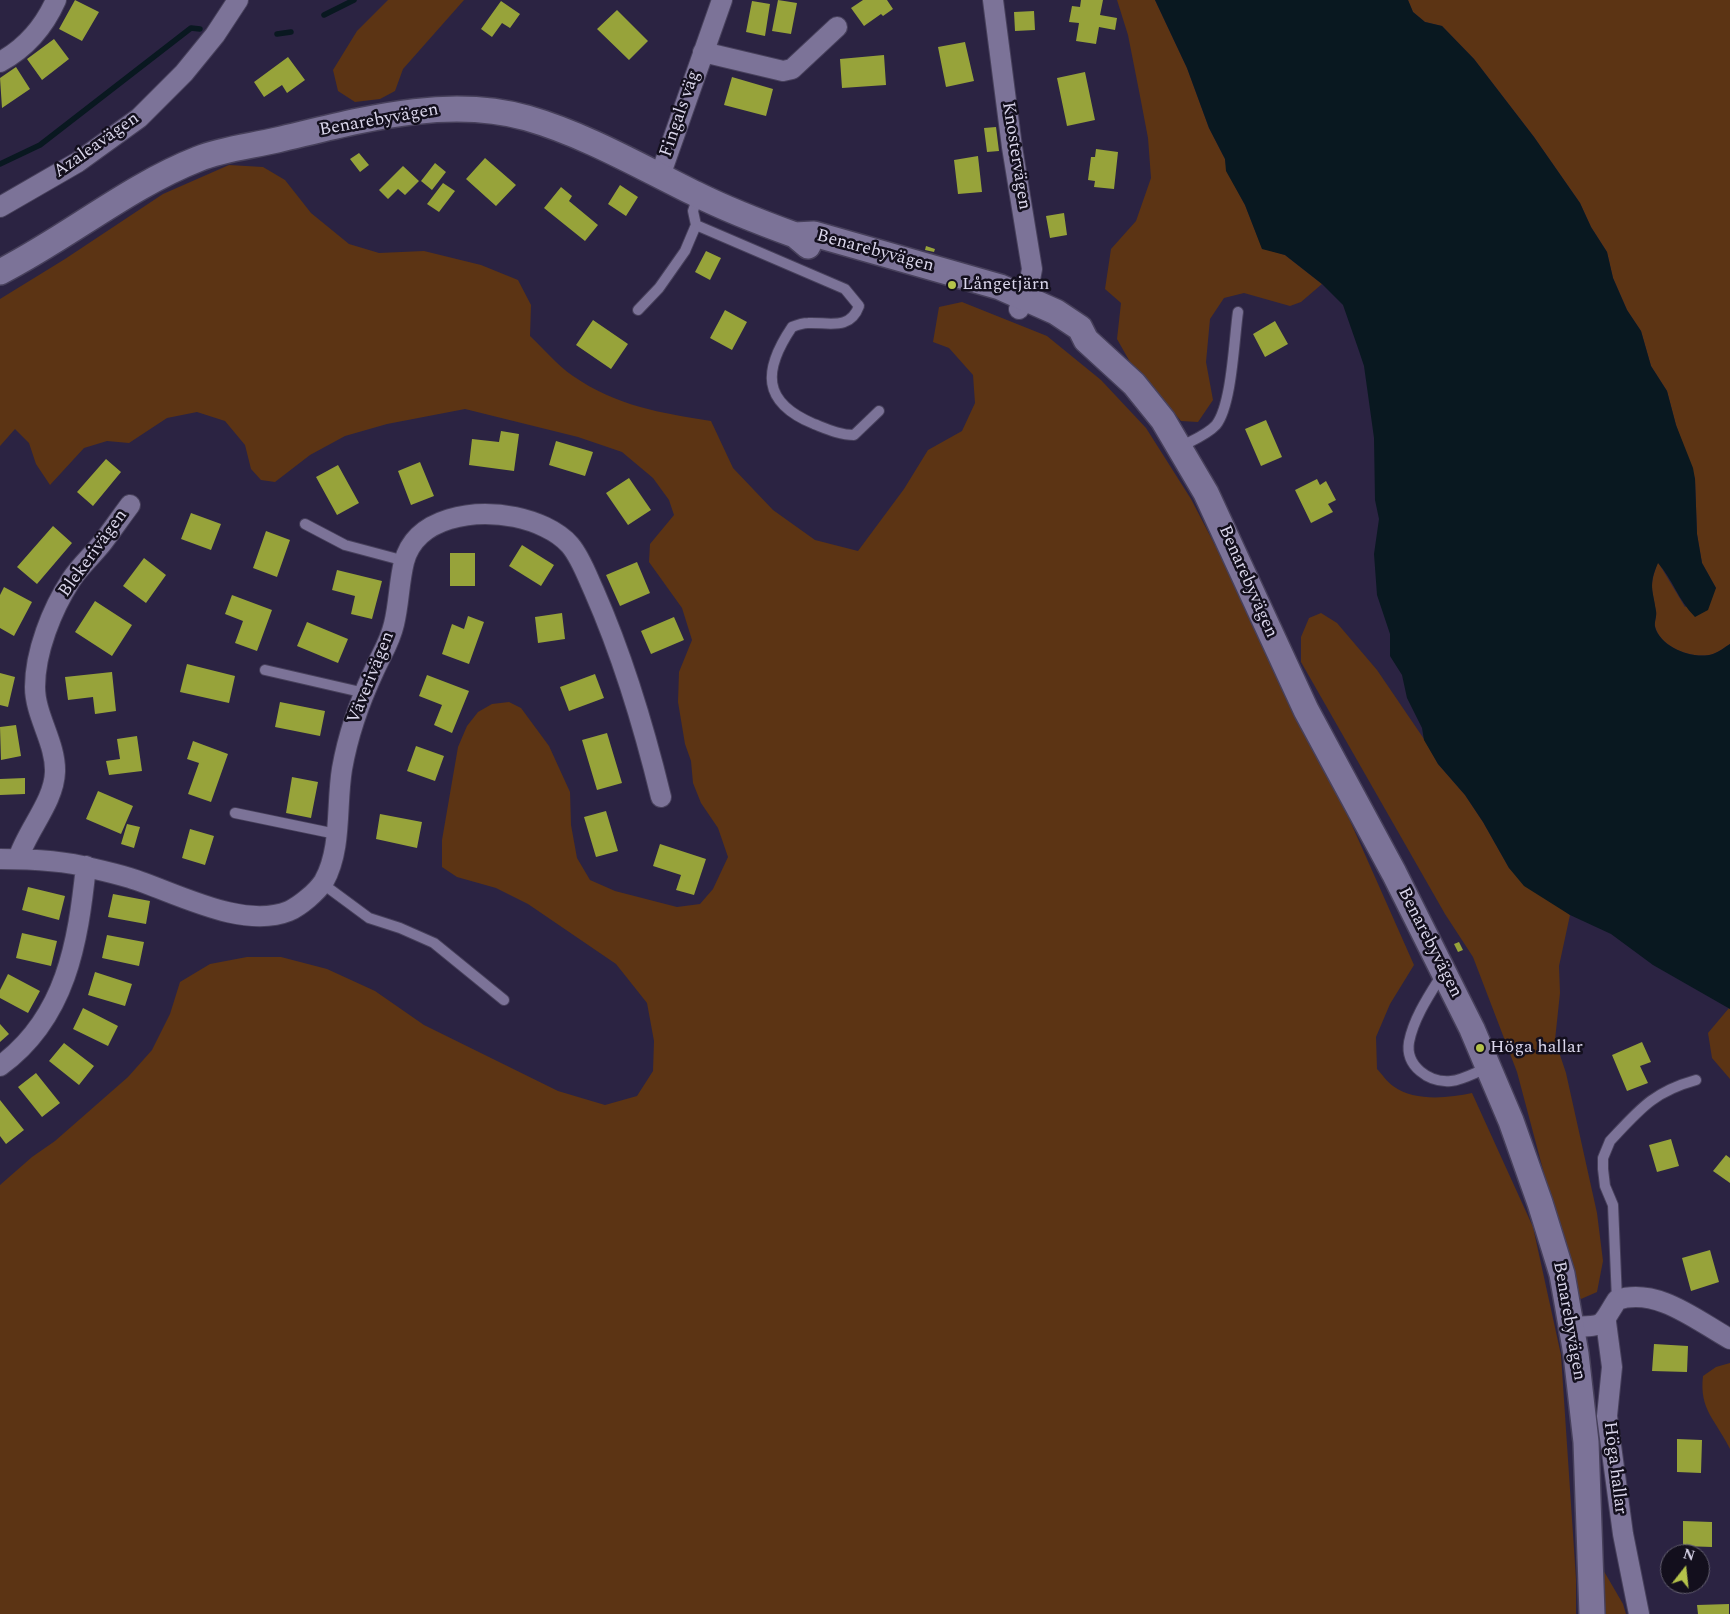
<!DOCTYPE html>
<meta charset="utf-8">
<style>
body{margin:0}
#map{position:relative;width:1730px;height:1614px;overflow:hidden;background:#2b2342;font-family:Spectral,serif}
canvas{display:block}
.north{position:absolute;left:1660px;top:1544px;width:50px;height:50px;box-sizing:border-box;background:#130f1d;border:1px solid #635f6f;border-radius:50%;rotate:16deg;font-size:14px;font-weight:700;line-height:20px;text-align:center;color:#dad6eb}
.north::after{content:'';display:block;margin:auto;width:18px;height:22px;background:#b4c24a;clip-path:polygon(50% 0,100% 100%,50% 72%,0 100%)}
</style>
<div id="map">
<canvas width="1730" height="1614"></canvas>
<div class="north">N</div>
</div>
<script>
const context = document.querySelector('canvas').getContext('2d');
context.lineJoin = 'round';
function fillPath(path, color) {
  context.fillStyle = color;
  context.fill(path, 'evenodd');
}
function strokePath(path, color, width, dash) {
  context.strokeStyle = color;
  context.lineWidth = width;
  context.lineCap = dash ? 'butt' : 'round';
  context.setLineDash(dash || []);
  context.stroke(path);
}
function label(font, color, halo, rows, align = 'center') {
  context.font = font + ' Spectral,serif';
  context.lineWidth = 5;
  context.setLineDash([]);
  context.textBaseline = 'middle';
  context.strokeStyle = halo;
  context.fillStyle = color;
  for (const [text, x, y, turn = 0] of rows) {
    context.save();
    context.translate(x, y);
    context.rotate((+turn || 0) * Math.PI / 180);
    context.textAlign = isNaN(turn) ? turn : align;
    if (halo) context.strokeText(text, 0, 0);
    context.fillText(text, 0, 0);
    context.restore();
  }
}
fillPath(new Path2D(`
 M388 0H464L403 69 395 91 380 99 355 102 338 91 333 70 357 31Z
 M1117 0H1155L1187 68 1209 128 1225 159 1227 171 1245 205 1262 248 1285 255 1322 284 1301 302 1290 306 1244 293 1224 298 1210 319 1206 362 1213 400 1198 422 1181 421 1130 362 1117 339 1121 303 1105 289 1111 249 1136 221 1151 178 1148 138 1140 96 1128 35Z
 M1408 0H1730V644C1725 647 1719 652 1713 654 1694 660 1660 648 1655 626 1654 622 1657 616 1656 611 1652 588 1649 586 1658 562L1685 607 1716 588 1702 563 1697 534 1695 479 1676 425 1667 391 1651 366 1641 331 1627 310 1613 278 1607 252 1591 227 1580 203 1534 137 1474 59 1442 26 1425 22 1413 12Z
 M229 165 263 167 285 180 311 213 349 244 379 253 424 251 481 265 518 280 531 305 530 336C544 349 557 365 573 376 616 406 661 413 711 421L733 468 773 510 815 540 858 551 904 489 928 450 962 431 975 403 973 375 949 348 933 342 939 307 962 302 1047 336 1101 380 1146 428 1191 499 1244 601 1351 823 1414 965 1390 1004 1376 1037 1377 1069C1382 1074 1387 1082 1393 1086 1415 1102 1448 1098 1472 1093L1533 1227 1561 1355 1576 1579V1614H0V1185L32 1157 55 1141 128 1077 152 1050 170 1014 180 982 210 964 247 957H281L327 969 375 991 424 1025 558 1091 605 1105 637 1096 653 1071 654 1041 647 1003 616 964 528 904 496 888 457 877 442 867V840L458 747 467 726 478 712 492 704 509 702 521 708 549 746 570 792 571 825 577 858 590 880 615 891 677 907 700 904 713 889 728 857 718 828 701 803 693 783 691 761 685 744 678 702 679 672 692 640 682 608 649 562 650 544 674 515 669 500 653 478 622 452 578 437 465 409 387 424 345 436 310 455 275 482 261 480 251 469 245 445 225 421 197 412 167 418 129 443 107 441 84 448 50 485 36 464 29 443 15 429 0 446V299L65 259 163 194Z
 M1321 613 1337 623 1377 670 1424 739 1438 764 1465 795 1483 822 1509 868 1570 915 1559 966 1560 993 1555 1040 1566 1073 1597 1213 1603 1261 1597 1292 1581 1299 1571 1289 1566 1256 1517 1072 1473 957 1445 914 1301 662V637L1309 618Z
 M1729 1008 1730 1009V1079L1712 1058 1708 1033Z
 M1730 1363V1449C1716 1420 1699 1410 1703 1376L1716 1367Z
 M1598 1561 1623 1604 1626 1614H1600Z`), '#5c3414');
fillPath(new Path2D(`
 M1155 0H1408L1413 12 1425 22 1442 26 1474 59 1534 137 1580 203 1591 227 1607 252 1613 278 1627 310 1641 331 1651 366 1667 391 1676 425 1693 468 1695 479 1697 534 1702 563 1716 588 1708 610 1695 617C1678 600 1673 580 1658 563 1648 586 1653 589 1656 611 1657 616 1654 622 1655 627 1661 648 1694 660 1713 654 1719 652 1725 647 1730 644V1009L1653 965 1611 934 1570 915 1524 886 1509 868 1483 822 1465 795 1438 764 1424 740 1422 728 1407 698 1402 675 1390 656V634L1377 595 1374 554 1379 519 1375 500 1374 438 1364 366 1359 351 1343 305 1322 284 1285 255 1262 249 1245 205 1226 171 1225 159 1209 128 1187 68Z`), '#091820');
strokePath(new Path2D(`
 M324 15 354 0
 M277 34 291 32
 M0 164 40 145 191 28 200 29`), '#091820', 5.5);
fillPath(new Path2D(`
 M75 0 99 12 82 41 59 29Z
 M778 0 797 3 791 34 772 31Z
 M863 0H887L893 9 883 16 881 14 864 26 851 8Z
 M1081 0H1103L1100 15 1117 18 1115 30 1099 27 1096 44 1076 41 1079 23 1069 22 1072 6 1080 7Z
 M501 1 520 14 510 28 502 23 492 37 481 29Z
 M752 1 770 4 765 36 746 32Z
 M617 10 648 41 629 60 597 29Z
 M1034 11 1035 30 1015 31 1014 12Z
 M54 39 69 59 42 80 27 59Z
 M965 42 974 81 946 87 938 47Z
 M884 55 886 85 842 88 840 59Z
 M288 57 305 80 287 93 282 85 264 97 254 82Z
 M16 67 30 89 2 108 0 78Z
 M1085 72 1095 120 1067 126 1057 78Z
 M732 77 773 89 766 116 724 105Z
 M996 127 999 151 987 152 984 128Z
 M1096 149 1118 152 1114 189 1094 187 1095 181 1088 180 1091 157H1095Z
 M359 153 369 165 360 172 350 159Z
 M978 156 982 192 958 194 954 160Z
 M485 158 516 185 496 206 466 179Z
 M435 163 446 172 432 190 421 181Z
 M403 166 419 181 405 195 398 189 388 199 379 190Z
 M443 183 455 191 439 212 427 204Z
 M620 185 638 197 626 216 608 204Z
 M561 187 572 196 569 201 598 225 585 241 544 208Z
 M1064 213 1067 235 1050 238 1046 216Z
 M926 246 935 249 934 252 925 250Z
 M706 251 721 258 710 280 695 272Z
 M725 310 747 322 732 350 710 338Z
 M593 320 628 344 611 369 576 345Z
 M1275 321 1288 344 1265 357 1253 334Z
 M1266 420 1282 457 1261 466 1245 429Z
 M501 431 519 434 514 471 469 465 472 439 499 442Z
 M556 441 593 452 585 476 549 465Z
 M106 459 121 472 93 506 77 492Z
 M420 462 434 496 411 505 398 471Z
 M338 465 359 503 337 515 316 477Z
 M629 478 651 510 628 525 606 493Z
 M1317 479 1320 485 1326 481 1336 500 1328 504 1333 512 1311 523 1295 490Z
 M191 513 221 524 211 550 181 539Z
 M53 526 72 543 37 584 17 567Z
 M266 531 290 540 277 577 253 568Z
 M522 545 554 565 541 586 509 566Z
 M450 553H475V586H450Z
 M144 558 166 575 146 603 123 586Z
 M637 562 650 593 620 606 606 575Z
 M337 570 382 581 372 619 351 614 355 596 332 590Z
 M4 587 32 602 14 636 0 628V595Z
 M232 595 272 610 257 651 235 643 243 621 225 614Z
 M95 601 132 625 112 656 75 632Z
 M562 613 565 639 538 643 535 617Z
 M468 616 484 622 469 664 442 654 452 624 464 629Z
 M674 617 684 640 651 654 641 631Z
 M307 622 348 639 338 663 297 646Z
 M187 664 235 676 229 703 180 692Z
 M112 672 116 711 95 714 93 697 68 700 65 677Z
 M0 673 15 677 8 707 0 705Z
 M595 674 604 698 569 711 560 687Z
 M427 675 469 691 452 733 434 725 442 705 419 696Z
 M280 702 325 711 320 736 275 727Z
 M16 725 21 756 1 760 0 727Z
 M607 733 622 783 597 790 582 740Z
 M137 736 142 771 109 775 106 761 120 759 117 739Z
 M193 741 228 754 211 802 188 794 199 763 187 759Z
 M416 746 444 756 435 781 407 771Z
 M292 777 318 782 311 818 286 813Z
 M25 778V794L0 795V779Z
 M98 791 133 806 121 834 86 819Z
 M606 811 618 851 596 857 584 817Z
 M380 814 422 822 417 848 376 839Z
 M127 824 140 827 134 848 121 844Z
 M190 829 214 836 205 865 182 858Z
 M660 844 706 859 694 895 676 890 681 875 653 866Z
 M28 887 65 896 59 920 22 910Z
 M113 894 150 901 146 924 108 917Z
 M22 933 57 941 51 966 16 958Z
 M107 935 144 942 139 966 102 958Z
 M1459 942 1463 950 1458 952 1454 944Z
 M95 972 132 984 125 1006 88 995Z
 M8 974 40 991 28 1013 0 998V990Z
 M83 1008 118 1026 108 1046 73 1029Z
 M0 1024 9 1034 0 1042Z
 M1642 1042 1651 1062 1640 1066 1648 1083 1627 1091 1612 1055Z
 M64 1043 94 1066 79 1085 49 1061Z
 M36 1073 60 1103 42 1117 18 1087Z
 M0 1100 24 1130 6 1144 0 1136Z
 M1671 1139 1679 1166 1657 1172 1649 1145Z
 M1726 1155 1730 1158V1183L1713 1171Z
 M1710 1250 1719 1282 1691 1291 1682 1258Z
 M1654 1344 1688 1346 1687 1372 1652 1371Z
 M1677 1439 1702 1440 1701 1473 1677 1472Z
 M1683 1521 1712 1522V1547L1683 1546Z
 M1729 1604V1614H1698L1697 1605Z`), '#97a33a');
const service = new Path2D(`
 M696 225 845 289 859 306C850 331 828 322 808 323 803 323 797 325 792 327 763 370 761 402 814 424 827 429 840 435 854 435L879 411
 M638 310 659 288 685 251 696 225 693 211 698 196
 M1180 447C1191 441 1207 435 1216 425 1232 405 1234 339 1238 312
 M305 524 345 545 405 561
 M265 670 365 693
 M235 813 336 834
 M323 884 369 918 400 928 434 943 504 1000
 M1443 973C1430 994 1414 1017 1409 1042 1405 1066 1429 1083 1451 1081 1463 1080 1476 1072 1487 1068
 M1617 1300 1613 1205 1605 1186 1603 1169V1158L1610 1141C1640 1109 1653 1092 1696 1080`);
const minor = new Path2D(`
 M993 0 1012 147 1032 269 1029 285 1019 309
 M703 52 783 71 792 69 837 27
 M0 62C26 48 44 27 56 0
 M660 176 722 0
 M0 207 78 162 139 118 184 73 215 35 238 0
 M0 859C30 859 62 860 91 868 104 871 117 874 130 878 175 892 242 930 289 911 300 906 317 892 324 881 342 849 336 805 342 769 348 735 359 703 374 671 381 655 390 642 394 624 399 604 399 582 404 562 416 516 475 509 515 517 534 521 557 530 570 545 581 558 587 576 594 591 623 657 644 727 661 797
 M18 859C27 830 54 802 55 772 56 743 35 716 35 687 35 652 52 609 71 580 80 566 93 555 103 542 112 530 121 517 130 505
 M0 1066C66 1018 78 943 86 866
 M1606 1322 1612 1367 1607 1416 1623 1534 1639 1614
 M1572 1327C1607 1325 1599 1328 1617 1300 1657 1287 1696 1320 1730 1339`);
const tertiary = new Path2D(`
 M795 235 814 234 1000 287 1056 312 1080 328 1086 340 1134 384 1163 420 1206 493 1306 710 1394 873 1472 1029 1511 1121 1540 1203 1562 1274 1576 1354 1586 1442 1592 1614
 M0 272C67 238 129 186 198 159 222 149 252 146 277 140 358 121 445 95 527 118 586 135 641 167 696 194 728 210 762 223 795 235L808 246`);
strokePath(service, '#47405b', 12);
strokePath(minor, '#47405b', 22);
strokePath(tertiary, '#47405b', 28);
strokePath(service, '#7c7398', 10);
strokePath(minor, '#7c7398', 20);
strokePath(tertiary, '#7c7398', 25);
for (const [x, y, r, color] of [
 [952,285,5,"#b4c24a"],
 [1480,1048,5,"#b4c24a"]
]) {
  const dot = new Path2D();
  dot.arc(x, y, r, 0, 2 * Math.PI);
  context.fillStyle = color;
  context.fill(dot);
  strokePath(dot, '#130f1d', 2);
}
label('18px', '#dad6eb', '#130f1d', [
 ["Fingals väg",681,114,-71],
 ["Benarebyvägen",379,121,-10],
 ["Azaleavägen",97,146,-35],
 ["Knostervägen",1015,156,81],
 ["Benarebyvägen",875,252,15],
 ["Blekerivägen",94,554,-54],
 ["Benarebyvägen",1247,582,66],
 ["Väverivägen",372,678,-68],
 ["Benarebyvägen",1429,943,63],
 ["Benarebyvägen",1568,1321,80],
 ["Höga hallar",1614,1468,83]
]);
label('18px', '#dad6eb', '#130f1d', [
 ["Långetjärn",962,285],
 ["Höga hallar",1490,1048]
], 'left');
</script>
